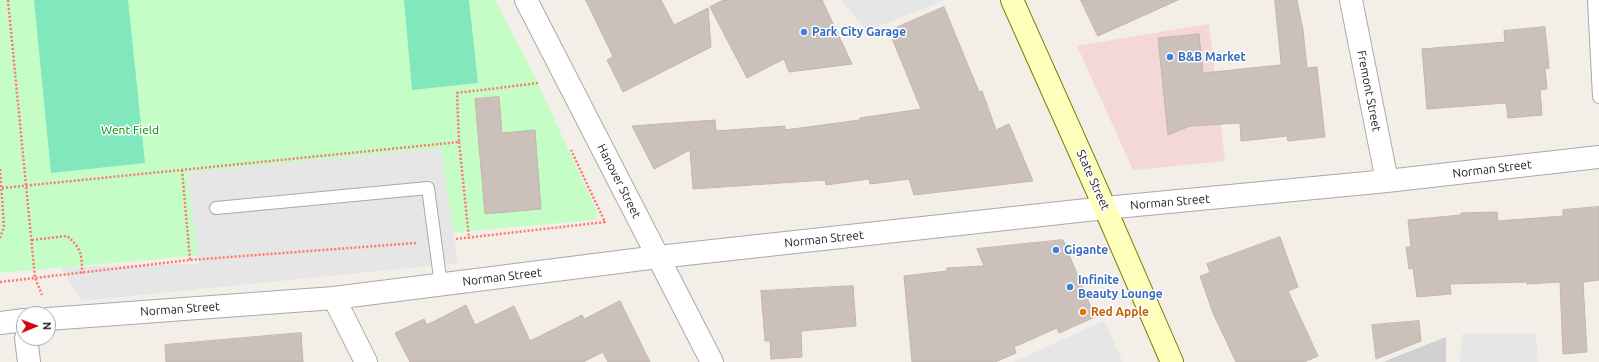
<!DOCTYPE html>
<style>
body{margin:0}
#map{position:relative;width:1599px;height:362px;overflow:hidden;background:#f3efe8;font-family:Ubuntu,sans-serif}
canvas{display:block}
.north{position:absolute;left:16px;top:306px;width:40px;height:40px;box-sizing:border-box;background:#fff;border:1px solid #a7a7a7;border-radius:50%;rotate:89deg;font-size:11px;font-weight:700;line-height:16px;text-align:center;color:#222}
.north::after{content:'';display:block;margin:auto;width:14px;height:18px;background:#d40007;clip-path:polygon(50% 0,100% 100%,50% 72%,0 100%)}
</style>
<div id="map">
<canvas width="1599" height="362"></canvas>
<div class="north">N</div>
</div>
<script>
const context = document.querySelector('canvas').getContext('2d');
context.lineJoin = 'round';
function fillPath(path, color) {
  context.fillStyle = color;
  context.fill(path, 'evenodd');
}
function strokePath(path, color, width, dash) {
  context.strokeStyle = color;
  context.lineWidth = width;
  context.lineCap = dash ? 'butt' : 'round';
  context.setLineDash(dash || []);
  context.stroke(path);
}
function label(font, color, halo, rows, align = 'center') {
  context.font = font + ' Ubuntu,sans-serif';
  context.lineWidth = 3;
  context.setLineDash([]);
  context.textBaseline = 'middle';
  context.strokeStyle = halo;
  context.fillStyle = color;
  for (const [text, x, y, turn = 0] of rows) {
    context.save();
    context.translate(x, y);
    context.rotate((+turn || 0) * Math.PI / 180);
    context.textAlign = isNaN(turn) ? turn : align;
    if (halo) context.strokeText(text, 0, 0);
    context.fillText(text, 0, 0);
    context.restore();
  }
}
fillPath(new Path2D(`
 M1209 24 1225 161 1133 170 1077 46Z`), '#f4d7d7');
fillPath(new Path2D(`
 M1446 337V362H1383Z`), '#d0d0d0');
fillPath(new Path2D(`
 M0 0H495L534 75 598 214 594 220 0 273Z`), '#c4fec6');
fillPath(new Path2D(`
 M34 0H128L145 163 51 173Z
 M404 0H469L478 83 412 90Z`), '#81e7bc');
fillPath(new Path2D(`
 M841 0H945L867 31Z
 M441 148 458 263 82 301 60 267 199 264 187 172Z
 M1104 321 1123 362H1013Z
 M1462 334H1536L1538 362H1460Z`), '#e6e6e6');
const building = new Path2D(`
 M586 0H661L674 25 708 8 711 47 623 92 607 60 613 57Z
 M724 0H822L852 64 789 72 784 59 747 78 710 7Z
 M1081 0H1178L1098 36Z
 M1275 0H1297L1303 30 1307 68 1317 67 1325 137 1288 141 1287 136 1241 141 1240 123 1190 126 1168 135 1158 38 1199 34 1203 73 1281 65Z
 M944 7 979 92 982 91 996 130 1009 124 1033 181 914 195 909 179 870 184 869 179 826 185 825 180 693 189 690 150 654 169 632 126 715 120 716 131 785 126V130L860 120V118L921 109 889 31Z
 M1545 27 1549 68 1545 69 1547 89 1540 90 1542 115 1508 118 1506 103 1427 109 1422 49 1505 42 1504 31Z
 M499 97 502 133 535 130 541 209 485 214 475 99Z
 M1599 207V280L1583 282 1587 352 1563 354 1560 282 1527 284V282L1450 284 1451 294 1417 297 1413 268 1409 269 1406 247H1411L1408 220 1461 215V213L1497 212 1498 221 1563 216V210Z
 M1280 237 1298 287 1288 291 1318 356 1304 362H1236L1213 313 1200 276 1210 273 1207 264Z
 M1063 240 1095 317 1059 333 1057 328 1014 347 1016 353 995 362H912L904 276 947 271V268L984 266 977 249Z
 M853 286 856 326 801 331 802 357 771 359 770 341H765L761 291Z
 M620 301 650 362H608L603 352 583 362H410L395 333 424 319 427 325 466 305 475 325 514 306 530 341 582 315 584 319Z
 M1419 321 1421 341 1376 359 1372 325Z
 M301 333 303 362H166L165 345Z`);
fillPath(building, '#cbc1ba');
strokePath(building, '#c6b5a9', 1);
const lane = new Path2D(`
 M1594 0 1599 97
 M216 208 428 188 441 285`);
const street = new Path2D(`
 M526 0 712 362
 M1351 0 1387 181
 M334 298 366 362
 M48 319 334 298 658 257 1105 208 1387 181 1599 157
 M0 323 24 320
 M26 338 29 362`);
const secondary = new Path2D(`
 M1012 0 1105 208 1172 362`);
strokePath(lane, '#a9a9a9', 14);
strokePath(street, '#a9a9a9', 24);
strokePath(secondary, '#788200', 24);
strokePath(new Path2D(`
 M8 0 35 278 42 295
 M459 142 469 238
 M0 169 4 227 0 238
 M182 170 190 260
 M2 188 459 142 457 93 539 83
 M456 239 605 222 571 150
 M32 240 67 236C81 248 82 254 82 273
 M0 282 190 260 416 243`), '#ff776d', 2.5, [2, 2]);
strokePath(lane, '#fff', 12);
strokePath(street, '#fff', 22);
strokePath(secondary, '#fdffba', 22);
for (const [x, y, r, color] of [
 [804,32,4,"#3f7fe0"],
 [1170,57,4,"#3f7fe0"],
 [1056,250,4,"#3f7fe0"],
 [1070,287,4,"#3f7fe0"],
 [1083,312,4,"#e8710a"]
]) {
  const dot = new Path2D();
  dot.arc(x, y, r, 0, 2 * Math.PI);
  context.fillStyle = color;
  context.fill(dot);
  strokePath(dot, '#fff', 1.5);
}
label('bold 12px', '#366cbe', '#fff', [
 ["Park City Garage",812,32],
 ["B&B Market",1178,57],
 ["Gigante",1064,250],
 ["Infinite",1078,280],
 ["Beauty Lounge",1078,294]
], 'left');
label('12px', '#222', '#fff', [
 ["Fremont Street",1369,91,79],
 ["Norman Street",1492,169,-7],
 ["State Street",1093,180,66],
 ["Hanover Street",619,181,63],
 ["Norman Street",1170,202,-5],
 ["Norman Street",824,239,-6],
 ["Norman Street",502,277,-7],
 ["Norman Street",180,309,-4]
]);
label('12px', '#03870a', '#fff', [
 ["Went Field",130,130]
]);
label('bold 12px', '#c56008', '#fff', [
 ["Red Apple",1091,312]
], 'left');
</script>
